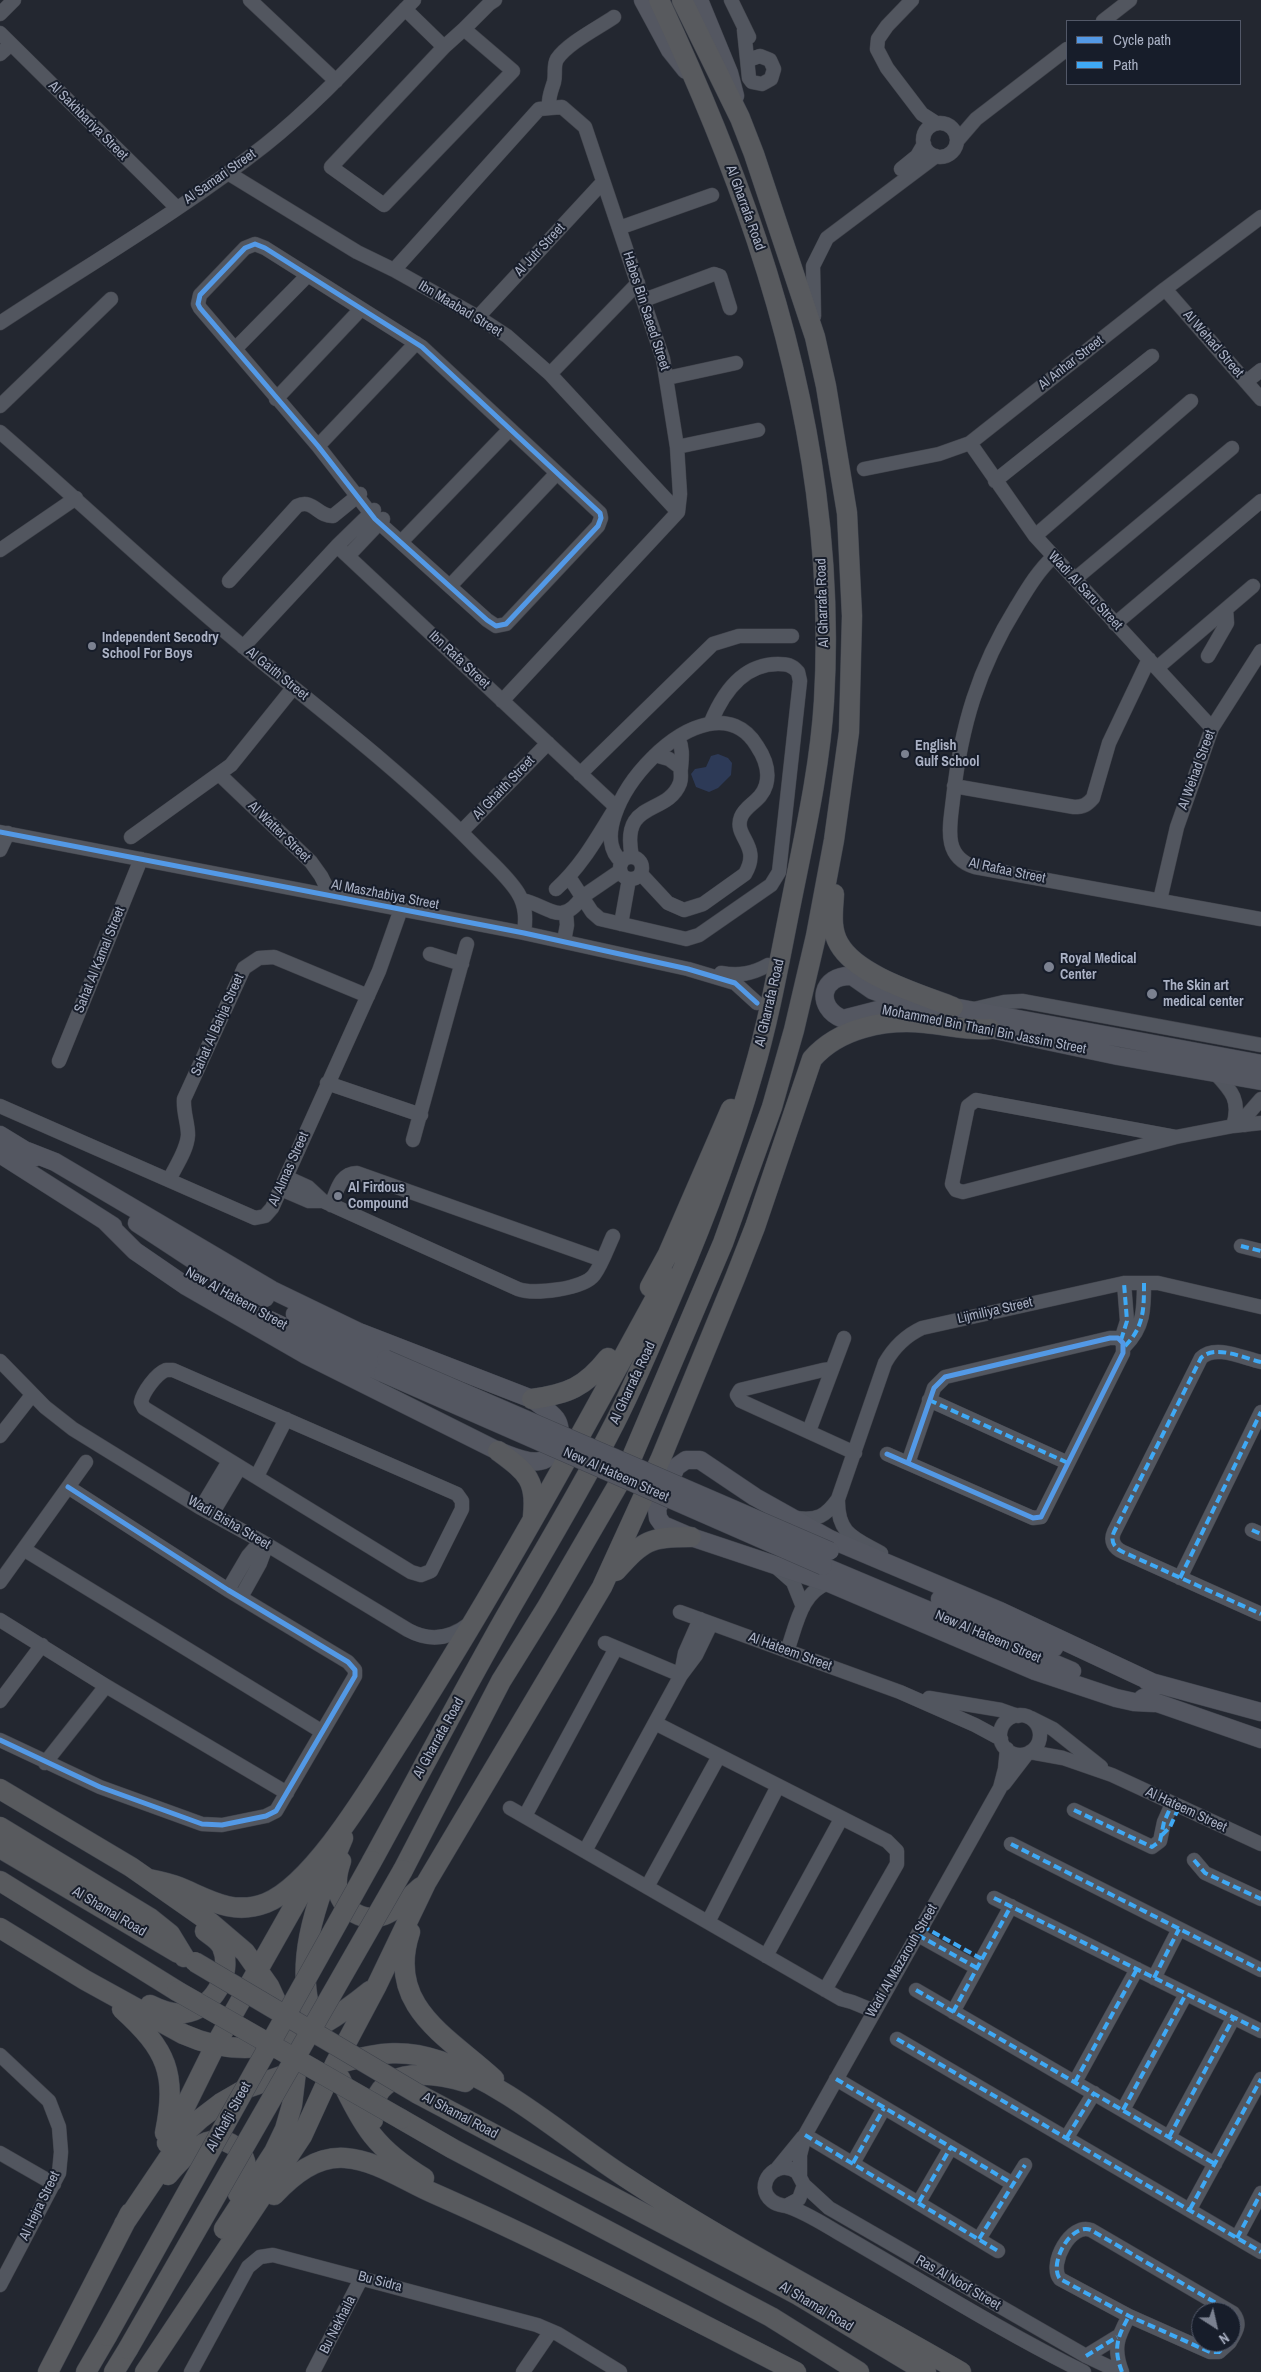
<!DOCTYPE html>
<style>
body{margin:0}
#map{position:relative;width:1261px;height:2372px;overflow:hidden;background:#232730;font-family:"Archivo Narrow",sans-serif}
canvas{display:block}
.legend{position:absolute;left:1066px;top:20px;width:175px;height:65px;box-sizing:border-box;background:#171d2a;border:1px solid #525868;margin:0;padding:6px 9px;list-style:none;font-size:15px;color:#aab1c4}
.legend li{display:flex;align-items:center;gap:10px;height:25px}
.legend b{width:25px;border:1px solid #525868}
.north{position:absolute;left:1191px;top:2302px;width:50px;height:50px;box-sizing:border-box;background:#171d2a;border:1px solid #525868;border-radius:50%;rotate:145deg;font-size:14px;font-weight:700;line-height:20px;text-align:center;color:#aab1c4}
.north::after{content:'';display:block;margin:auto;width:18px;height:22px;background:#7b8190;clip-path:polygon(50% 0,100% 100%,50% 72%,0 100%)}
</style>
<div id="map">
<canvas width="1261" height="2372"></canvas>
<ul class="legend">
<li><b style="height:6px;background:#5399e6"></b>Cycle path</li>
<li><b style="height:6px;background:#3fa9f5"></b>Path</li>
</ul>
<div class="north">N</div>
</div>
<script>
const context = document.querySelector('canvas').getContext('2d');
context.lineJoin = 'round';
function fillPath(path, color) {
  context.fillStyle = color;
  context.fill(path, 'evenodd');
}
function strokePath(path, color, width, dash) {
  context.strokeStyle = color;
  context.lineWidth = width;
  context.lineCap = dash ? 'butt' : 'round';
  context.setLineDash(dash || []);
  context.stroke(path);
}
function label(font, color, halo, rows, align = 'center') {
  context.font = font + ' "Archivo Narrow",sans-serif';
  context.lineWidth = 4;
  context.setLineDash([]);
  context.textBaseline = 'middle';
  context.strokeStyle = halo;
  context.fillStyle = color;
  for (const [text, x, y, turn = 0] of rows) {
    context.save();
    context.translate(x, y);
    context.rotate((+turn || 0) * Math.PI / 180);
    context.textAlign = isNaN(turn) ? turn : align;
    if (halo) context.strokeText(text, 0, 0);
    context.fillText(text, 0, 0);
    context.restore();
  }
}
fillPath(new Path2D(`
 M718 754 728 758 732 763 731 775 718 788 709 792 696 787 691 774 695 769 706 767 711 756Z`), '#2d3a57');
const minor = new Path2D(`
 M250 0 336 81
 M731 0 749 37
 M912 0 887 26 878 39 877 49 887 68 922 114 936 123
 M405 9 444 47 331 167 384 205 513 71 464 29 444 47
 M0 14 14 0
 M1103 21 1130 0
 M464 29 489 4 495 0
 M744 30 749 78 752 82 762 84 771 79 774 69 770 60 760 56 751 59 748 63
 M0 33 177 208
 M0 54 11 44
 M549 108C548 97 551 92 554 82 556 74 553 66 557 59 568 43 598 28 614 17
 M923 140a17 17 0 1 1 34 0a17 17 0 1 1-34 0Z
 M957 141 976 119 1067 49
 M901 169 917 156 924 144
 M228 173 357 252 394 270 478 317 507 336 550 374 678 512
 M619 228 712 195
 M255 244 265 248 422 347 600 513 601 518 598 526 506 624 496 626 487 620 375 519 318 446 200 308 198 304 200 295 245 248Z
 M394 270 539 109 562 107 585 127 663 359 677 447 680 494 678 512 502 701
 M1165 289 1261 399
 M644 300 714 274 720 276 730 308
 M814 316 813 266 827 238 936 156
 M478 317 602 183
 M0 323C88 265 181 211 265 145 319 102 366 49 414 0
 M235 349 308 275
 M550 374 638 283
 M667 378 736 363
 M1246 382 1261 370
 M276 399 361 309
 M0 406 111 299
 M0 432C83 504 162 580 246 649 323 712 403 773 472 843 487 859 507 875 518 893 526 906 526 919 524 933
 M970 443 1035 536 1212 728
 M318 446 416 343
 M677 447 758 430
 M864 469 939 454 970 443 1165 289 1261 217
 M995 481 1152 356
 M1035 536 1191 401
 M402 541 510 429
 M337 546 616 807C598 836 582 866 556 889
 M0 550 76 498
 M348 556 383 519
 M1053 557C1038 571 1028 588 1017 606 978 669 961 726 953 799 950 826 942 857 975 867L1261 919
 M1075 579 1232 448
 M229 581 297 506C313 498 318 517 333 516L360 494
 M450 586 557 473
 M1115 624 1261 501
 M243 647 337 546 374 510
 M1208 656 1227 623 1226 609
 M1157 668 1253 586
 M655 755 669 759 681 768
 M219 774 311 862 321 876 331 896
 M580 774 713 644 739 636H792
 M954 786 1074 807C1083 807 1087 805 1093 798L1109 743 1149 659
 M0 832 524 933 688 969 735 983 757 1003
 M461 832 548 743
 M131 837 231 765 293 688
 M0 850 8 833
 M620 868a11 11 0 1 1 22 0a11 11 0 1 1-22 0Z
 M632 857C620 798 667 817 680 783 682 777 680 773 681 768 682 756 683 749 678 737
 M622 862C571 821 708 665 757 746 765 758 770 771 766 785 761 802 746 804 741 817 733 837 762 845 745 874L703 904 684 910 668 903 641 874
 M569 877 592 912 600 919 686 939 699 935 771 885 779 872 800 681 798 672C792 665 787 664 778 664 743 664 723 693 711 722
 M522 900C548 905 561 928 582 897L620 871
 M1160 900 1177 827 1212 728 1261 651
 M621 924 629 879
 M564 941 567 925 566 913
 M430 954 462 964
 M721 973C739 976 752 974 768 965
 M974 1009 1004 1002 1022 1001 1261 1045
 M59 1061 141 859
 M1215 1073C1232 1091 1241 1101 1233 1126
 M327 1083 421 1115
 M0 1106 255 1218 265 1216 272 1208 379 971 401 909
 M1245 1125 1248 1114 1261 1099
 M1176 1137 976 1100 968 1106 952 1184 956 1190 963 1192 1176 1137 1233 1126 1261 1123
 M413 1140 467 944
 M286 1177 308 1187 323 1201
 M169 1180C175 1167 187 1151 188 1135 188 1123 183 1112 184 1099L244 968 259 958 274 957 368 996
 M281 1189 309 1201H323L518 1289C533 1295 584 1289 594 1275 602 1264 607 1249 613 1236
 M331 1205C337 1191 340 1173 357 1173L602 1260
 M1241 1246 1261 1251
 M1121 1340 1127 1321 1124 1283
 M1125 1346C1144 1327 1144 1309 1144 1283
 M0 1361 45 1407 73 1429 201 1508 261 1541 408 1630C430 1642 450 1639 469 1624
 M1261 1362C1243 1358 1215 1344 1201 1358L1114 1532C1110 1541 1114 1548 1123 1552L1261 1614
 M832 1369 823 1370 740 1390 737 1395 741 1401 855 1453
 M166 1370H173L457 1494 462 1501V1509L431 1571 421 1575 411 1572 144 1408 141 1402C143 1392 156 1374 166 1370Z
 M929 1400 1068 1463
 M809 1431 844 1338
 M0 1436 32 1395
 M887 1454 1033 1518 1041 1517 1123 1353V1343L1118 1338H1110L945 1377 934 1388 908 1463
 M257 1476 286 1419
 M838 1499C837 1534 854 1538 881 1553
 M201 1508 229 1461
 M212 1514 240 1467
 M796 1518C817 1521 826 1516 838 1499L885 1363C894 1347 905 1336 922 1328L1124 1283H1158L1261 1307
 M1252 1530 1261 1534
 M25 1550 321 1731
 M776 1567 793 1582 803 1607
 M1180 1578 1261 1412
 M0 1582 86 1462
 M228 1590 248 1556 261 1541
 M241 1597 260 1563 267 1544
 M680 1612 900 1692 975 1725 1001 1739
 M0 1620 106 1686 287 1793
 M605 1643 681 1675
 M787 1651C796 1627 801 1591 829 1583
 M681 1674 685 1653 700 1619
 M929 1698 1001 1710 1018 1716
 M0 1701 42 1645
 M1000 1735a20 20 0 1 1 40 0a20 20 0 1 1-40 0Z
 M1031 1718 1053 1729 1101 1767
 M655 1723 887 1841 897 1851V1864L825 1990
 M0 1740 100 1787 202 1824 222 1825 266 1816 276 1811 355 1676V1670L348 1662 228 1590 68 1487
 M1030 1752 1063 1758 1112 1775 1261 1844
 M45 1763 106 1686
 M1004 1784 1027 1754
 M510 1808 841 1999 852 2002 874 2011
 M1074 1810 1152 1847 1160 1841 1164 1822 1172 1804
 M525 1816 616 1648
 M1011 1844 1261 1970
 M585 1851 681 1675 696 1655 711 1624
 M1194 1860 1205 1873 1261 1899
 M647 1887 719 1756
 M994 1898 1261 2031
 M708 1922 778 1786
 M918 1935 977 1968
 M766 1956 841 1819
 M1154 1978 1179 1929
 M916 1990 1215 2164
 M953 2012 1011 1906
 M897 2039 1261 2252
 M0 2055 49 2101 59 2127 61 2152 59 2173 0 2285
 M836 2079 1013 2184
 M1075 2082 1137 1969
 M1123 2110 1186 1994
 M805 2135 998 2251
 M1067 2137 1094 2093
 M1169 2137 1234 2017
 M0 2153 54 2184
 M853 2163 884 2108
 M776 2170 803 2137
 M800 2176V2155L805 2135 1000 1788 1005 1769 1007 1749
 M804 2185 829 2208 1086 2356 1120 2372
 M919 2202 951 2147
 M786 2206 799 2199 804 2185 797 2172C775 2157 753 2186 772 2201 777 2205 781 2205 786 2206 803 2211 822 2223 837 2232 919 2279 999 2330 1084 2372
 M1190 2209 1261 2079
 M1237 2238 1261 2193
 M979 2239 1025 2165
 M1230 2342 1219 2352H1210L1129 2316 1060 2279C1048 2264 1071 2222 1091 2230L1233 2313C1241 2323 1237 2330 1231 2340
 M1086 2356 1117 2337
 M191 2372 248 2267 260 2257 273 2255 537 2325 558 2334 620 2372
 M313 2372 362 2277
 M523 2372 551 2331
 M1122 2372C1113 2348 1117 2338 1129 2316`);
const major = new Path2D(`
 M643 0 670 50 686 70
 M699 0 729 73 735 96
 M928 1017 882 1009 843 1019C814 1007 821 974 852 976L872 990 897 999 953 1007 1261 1064
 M976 1026 1118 1056 1261 1081
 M0 1135 36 1157
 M27 1151 55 1162 272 1290 359 1332 532 1399C540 1405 550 1411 556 1419 565 1432 557 1458 540 1461 527 1464 510 1455 498 1451L306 1355 186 1286 135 1251 105 1221
 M0 1154 113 1226
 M137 1223 207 1269 265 1298
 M295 1314 386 1359
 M261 1316 383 1373
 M823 1566 1072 1671
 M940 1599 1054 1648
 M1147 1681 1261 1712
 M1143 1698 1261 1739
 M1154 1703 1134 1702 1116 1698 1035 1671 829 1583 691 1537 663 1525 658 1518 657 1509 676 1467 686 1460H700L755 1497 830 1539 1000 1611 1158 1685`);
const highway = new Path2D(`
 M834 894C833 911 830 929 839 944 857 976 920 994 953 1007
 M650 1287 668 1254 731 1109
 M532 1399C568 1394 585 1387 608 1358
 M498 1451C526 1472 537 1479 533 1516
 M616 1571C644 1540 649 1537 691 1537
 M0 1789 131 1867 211 1923 245 1952 269 1986 281 2012 294 2058 296 2072 292 2105 285 2129 274 2152 224 2229
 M0 1827 150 1918 170 1934 184 1957
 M0 1848 178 1953
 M341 1861C339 1867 337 1874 337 1880 335 1905 361 1925 384 1915 398 1910 410 1896 421 1887
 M372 1861C417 1779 460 1697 506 1616 541 1555 577 1496 609 1434 634 1387 654 1337 675 1288 705 1218 732 1147 753 1073 770 1016 780 957 792 898 805 833 820 767 824 701 828 632 825 560 816 492 793 318 733 158 659 0
 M403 1870 501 1681 547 1607 626 1471 723 1243 772 1107 794 1030 816 936 834 840 849 732 852 616 847 513 826 386 815 337 754 154 740 118 682 0
 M149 1879C159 1881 169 1883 179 1887 208 1899 232 1916 266 1903 314 1884 372 1784 401 1739 497 1589 582 1433 667 1277
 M0 1881 177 1991
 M0 1928 85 1980 183 2034C257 2067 312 2038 370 1991
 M410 1932C385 2007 449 2037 494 2079
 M150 2005C160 2010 172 2015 184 2013 212 2010 234 1974 222 1947 219 1940 211 1936 205 1931
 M122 2009C167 2050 177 2073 165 2133
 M320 2036C287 1971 317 1900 343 1838
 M344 2062C379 2052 406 2049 440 2061 509 2086 565 2138 625 2177 733 2248 849 2307 961 2372
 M340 2078C363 2127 376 2149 424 2178
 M418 2094 798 2295 926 2372
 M401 2119 453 2149 771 2317 859 2372
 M373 2120C370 2066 429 2071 465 2082
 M167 2143 216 2044 311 1876
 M168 2175C178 2163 192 2148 207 2142 225 2135 246 2149 246 2168 246 2177 241 2186 238 2194
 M274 2195C293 2175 316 2156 345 2158 376 2160 405 2181 433 2193 556 2247 676 2311 796 2372
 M124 2224 186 2132 200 2119 221 2103 247 2088 296 2071
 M48 2372 130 2213
 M86 2372 107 2336
 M114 2372 128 2349
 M145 2372 302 2136 335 2064 377 1985 426 1883 602 1587 661 1458 735 1278 755 1227 812 1059C839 1028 885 1019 925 1023 947 1025 967 1031 990 1029`);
strokePath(minor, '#40434b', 15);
strokePath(major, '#40444d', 19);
strokePath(highway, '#3f434c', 21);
strokePath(minor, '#52565f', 14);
strokePath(major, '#545761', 18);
strokePath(highway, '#585a5e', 20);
const majorBridge = new Path2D(`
 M386 1359 830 1551
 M383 1373 823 1566`);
const highwayBridge = new Path2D(`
 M195 1962 418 2094
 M177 1991 401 2119
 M107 2336 372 1861
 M128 2349 403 1870`);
strokePath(majorBridge, '#40444d', 19, []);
strokePath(highwayBridge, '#3f434c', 21, []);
strokePath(majorBridge, '#545761', 18);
strokePath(highwayBridge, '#585a5e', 20);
strokePath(new Path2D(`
 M1241 1246 1261 1251
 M1121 1340 1127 1321 1124 1283
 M1125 1346C1144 1327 1144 1309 1144 1283
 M1261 1362C1243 1358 1215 1344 1201 1358L1114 1532C1110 1541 1114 1548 1123 1552L1261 1614
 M929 1400 1068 1463
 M1252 1530 1261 1534
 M1180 1578 1261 1412
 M1074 1810 1152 1847 1160 1841 1164 1822 1172 1804
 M1162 1835 1170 1827 1179 1807
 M1011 1844 1261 1970
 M1194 1860 1205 1873 1261 1899
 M994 1898 1261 2031
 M922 1926 982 1959
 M918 1935 977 1968
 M1154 1978 1179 1929
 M916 1990 1215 2164
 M953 2012 1011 1906
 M897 2039 1261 2252
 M836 2079 1013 2184
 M1075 2082 1137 1969
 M1123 2110 1186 1994
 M805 2135 998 2251
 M1067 2137 1094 2093
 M1169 2137 1234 2017
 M853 2163 884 2108
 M919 2202 951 2147
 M1190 2209 1261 2079
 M1237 2238 1261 2193
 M979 2239 1025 2165
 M1230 2342 1219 2352H1210L1129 2316 1060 2279C1048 2264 1071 2222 1091 2230L1233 2313C1241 2323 1237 2330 1231 2340
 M1086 2356 1117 2337
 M1122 2372C1113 2348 1117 2338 1129 2316`), '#3fa9f5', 4, [8, 4]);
strokePath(new Path2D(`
 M255 244 265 248 422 347 600 513 601 518 598 526 506 624 496 626 487 620 375 519 318 446 200 308 198 304 200 295 245 248Z
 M0 832 524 933 688 969 735 983 757 1003
 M887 1454 1033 1518 1041 1517 1123 1353V1343L1118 1338H1110L945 1377 934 1388 908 1463
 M0 1740 100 1787 202 1824 222 1825 266 1816 276 1811 355 1676V1670L348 1662 228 1590 68 1487`), '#5399e6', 5);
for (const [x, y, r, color] of [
 [92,646,5,"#7b8190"],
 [905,754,5,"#7b8190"],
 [1049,967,6,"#7b8190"],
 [1152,994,6,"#7b8190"],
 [338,1196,5,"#7b8190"]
]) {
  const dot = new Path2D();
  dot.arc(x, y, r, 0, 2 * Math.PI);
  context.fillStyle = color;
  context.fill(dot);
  strokePath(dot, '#171d2a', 2);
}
label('14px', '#aab1c4', '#171d2a', [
 ["Al Sakhbariya Street",88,121,45],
 ["Al Samari Street",220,177,-35],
 ["Al Gharrafa Road",745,208,70],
 ["Al Jutr Street",540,250,-47],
 ["Ibn Maabad Street",460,309,31],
 ["Habes Bin Saeed Street",646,311,72],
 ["Al Wehad Street",1213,344,49],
 ["Al Anhar Street",1071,363,-38],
 ["Wadi Al Saru Street",1085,591,47],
 ["Al Gharrafa Road",823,603,-92],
 ["Ibn Rafa Street",459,660,43],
 ["Al Gaith Street",277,674,39],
 ["Al Wehad Street",1197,770,-70],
 ["Al Ghaith Street",504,788,-46],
 ["Al Watter Street",279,832,44],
 ["Al Rafaa Street",1007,871,12],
 ["Al Maszhabiya Street",385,895,11],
 ["Sahat Al Kamal Street",100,960,-68],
 ["Al Gharrafa Road",770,1003,-77],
 ["Sahat Al Bahja Street",218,1025,-66],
 ["Mohammed Bin Thani Bin Jassim Street",984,1030,11],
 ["Al Almas Street",289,1169,-66],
 ["New Al Hateem Street",236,1299,29],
 ["Lijmiliya Street",995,1311,-13],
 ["Al Gharrafa Road",633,1383,-65],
 ["New Al Hateem Street",616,1475,24],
 ["Wadi Bisha Street",229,1523,30],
 ["New Al Hateem Street",988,1637,23],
 ["Al Hateem Street",790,1652,20],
 ["Al Gharrafa Road",439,1738,-61],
 ["Al Hateem Street",1186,1810,25],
 ["Al Shamal Road",109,1912,31],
 ["Wadi Al Mazarouh Street",902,1961,-60],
 ["Al Shamal Road",460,2116,28],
 ["Al Khafji Street",229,2117,-61],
 ["Al Hejra Street",40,2206,-64],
 ["Bu Sidra",380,2282,15],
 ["Ras Al Noof Street",958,2283,30],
 ["Al Shamal Road",816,2307,31],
 ["Bu Nekhaila",338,2325,-63]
]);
label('bold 14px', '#aab1c4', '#171d2a', [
 ["Independent Secodry",102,638],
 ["School For Boys",102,654],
 ["English",915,746],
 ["Gulf School",915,762],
 ["Royal Medical",1060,959],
 ["Center",1060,975],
 ["The Skin art",1163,986],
 ["medical center",1163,1002],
 ["Al Firdous",348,1188],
 ["Compound",348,1204]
], 'left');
</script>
